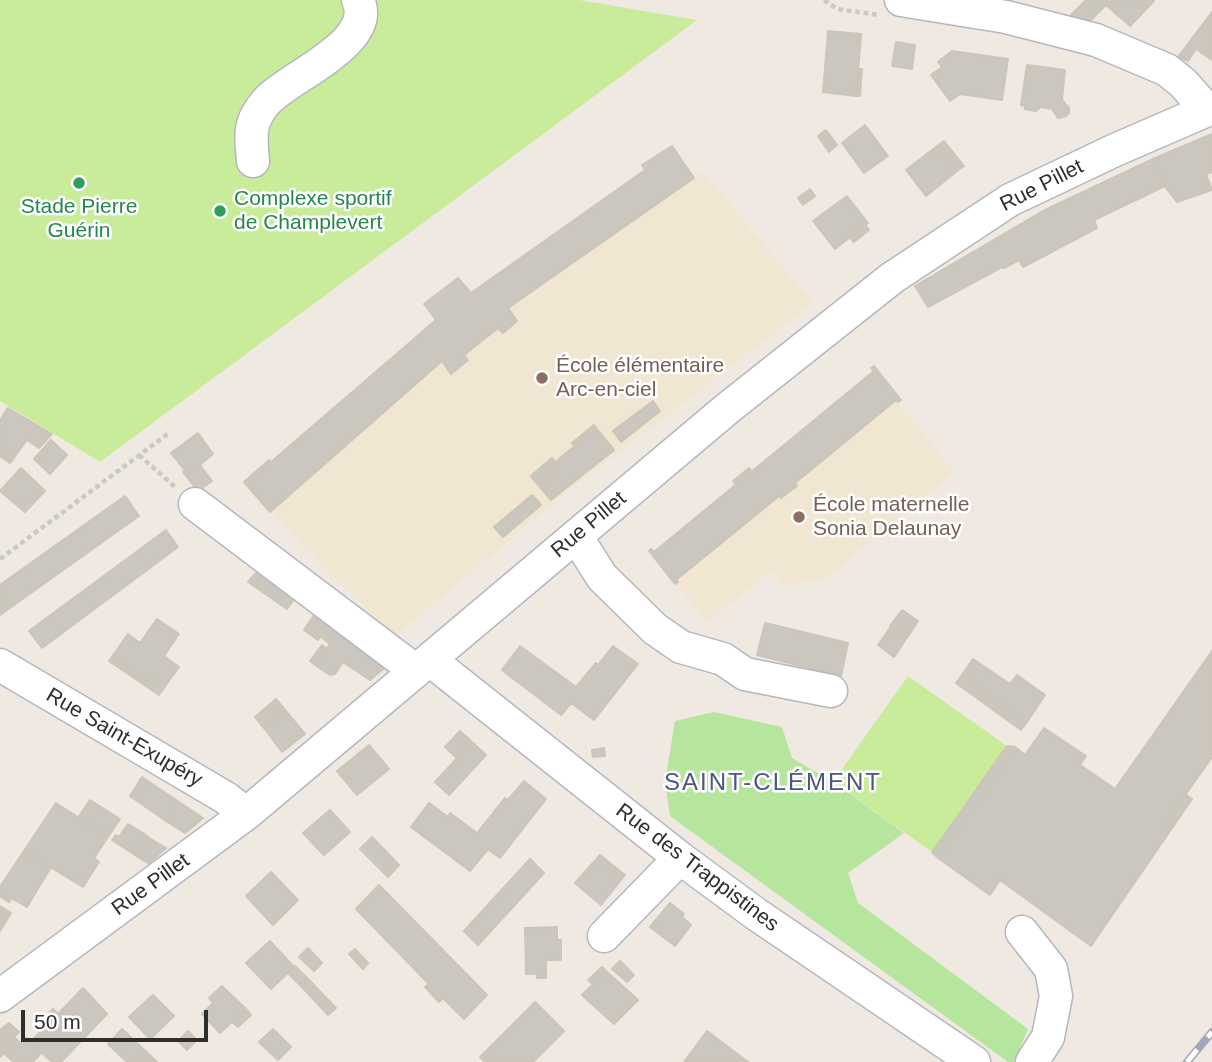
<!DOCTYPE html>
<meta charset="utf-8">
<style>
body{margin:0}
#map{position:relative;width:1212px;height:1062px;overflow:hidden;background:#efe9e1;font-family:Helvetica,sans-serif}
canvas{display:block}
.scale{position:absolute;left:21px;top:1010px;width:187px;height:32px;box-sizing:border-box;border:4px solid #2e2e2e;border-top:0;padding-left:9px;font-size:21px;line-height:24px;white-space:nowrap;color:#2e2e2e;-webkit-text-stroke:5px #fff;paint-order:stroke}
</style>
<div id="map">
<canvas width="1212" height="1062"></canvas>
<div class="scale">50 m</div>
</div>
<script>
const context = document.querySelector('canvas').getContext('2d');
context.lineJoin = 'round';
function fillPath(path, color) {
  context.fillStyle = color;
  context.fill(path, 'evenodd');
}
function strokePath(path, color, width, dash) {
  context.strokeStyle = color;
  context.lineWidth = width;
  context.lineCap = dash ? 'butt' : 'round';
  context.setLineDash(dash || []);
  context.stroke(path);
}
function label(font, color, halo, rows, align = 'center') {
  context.font = font + ' Helvetica,sans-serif';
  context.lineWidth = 5;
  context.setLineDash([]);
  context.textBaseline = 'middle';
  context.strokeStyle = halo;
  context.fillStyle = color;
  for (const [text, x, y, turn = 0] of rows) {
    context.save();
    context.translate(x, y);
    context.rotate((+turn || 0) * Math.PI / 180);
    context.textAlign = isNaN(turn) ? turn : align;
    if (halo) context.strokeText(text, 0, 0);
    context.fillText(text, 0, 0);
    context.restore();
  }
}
fillPath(new Path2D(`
 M672 146 694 178 703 172 813 303 556 501 394 637 270 512 244 482 269 460 271 461 436 321 424 304 458 278 472 293 645 170 642 165Z
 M874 366 901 400 898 403 954 472 826 578 783 586 772 571 707 622 649 551 651 549 655 552 736 485 733 481 749 468 752 471 873 371 871 368Z`), '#f0e6d1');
fillPath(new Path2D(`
 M714 712 782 727 792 758 833 782 904 833 848 873 858 903 1028 1029 1014 1062H1008L670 816 665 782 675 721Z`), '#b6e59e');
fillPath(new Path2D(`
 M0 0H579L697 20 100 462 0 401Z
 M908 676 1007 746 932 852 833 782Z`), '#c9ec9a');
const building = new Path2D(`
 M1086 0H1153L1154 1 1130 26 1106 5 1089 22 1070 16Z
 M1212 12V60L1196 49 1188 61 1178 57Z
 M828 31 861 34 856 96 823 92Z
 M896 42 915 45 912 69 892 66Z
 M952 51 1008 59 1002 100 960 94 950 101 931 75 942 67 938 62Z
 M1027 65 1065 70 1062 100 1069 108V113L1066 116 1058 118 1052 109 1040 107 1036 111 1025 109V106L1021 105Z
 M858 69H862L860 96H856Z
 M865 125 888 156 864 173 842 143Z
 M826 130 837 145 829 152 818 136Z
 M1212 134V172L1206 174 1212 190 1177 202 1166 188 1155 158Z
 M944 141 964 166 957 171 937 146Z
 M672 146 694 178 508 308 517 321 503 333 498 328 464 355 468 360 451 374 442 361 270 512 244 482 269 460 271 462 436 320 424 304 458 278 471 293 645 170 642 165Z
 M937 146 957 171 926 196 906 170Z
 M1155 158 1165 186 1094 220 1097 228 1023 267 1019 260 1004 268 1002 267 928 307 915 286 1043 211Z
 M810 189 815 196 803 205 798 198Z
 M847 196 868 223 835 249 813 221Z
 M866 226 869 230 854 242 850 238Z
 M874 366 901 400 898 402 896 400 795 483 797 486 781 498 779 496 676 580 678 582 675 584 649 551 651 549 654 552 874 371 871 368Z
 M653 401 660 411 621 442 613 431Z
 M8 408 52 434 39 448 27 440 10 463 0 456V420Z
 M594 425 596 428 575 446 572 443Z
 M596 428 614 450 551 500 541 488 553 478 546 470Z
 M198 433 213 454 200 465 212 481 198 491 183 472 185 470 171 453Z
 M51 440 67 455 50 474 34 459Z
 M552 458 555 462 534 480 531 476Z
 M21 468 45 491 25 512 0 491Z
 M749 468 752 472 736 485 733 481Z
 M546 470 553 478 541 488 534 480Z
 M532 495 541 505 503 537 494 527Z
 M125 496 139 516 0 615V585Z
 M166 530 178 547 42 648 29 631Z
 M256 573 261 577 254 586 248 582Z
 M261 577 294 599 287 609 254 586Z
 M902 610 918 621 907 638 890 626Z
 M315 614 388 665 370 680 343 662 335 674 330 675 315 665 330 644 320 636 318 640 304 630Z
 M157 619 179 634 164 656 179 667 166 685 153 676 149 683 112 657 128 634 140 643Z
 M765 623 848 643 841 676 757 655Z
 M890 628 906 639 894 657 878 645Z
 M322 645 327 649 315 665 310 661Z
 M520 646 576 687 596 663 598 665 613 646 638 664 594 720 571 703 561 715 502 670Z
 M1212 651V757L1163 826 1170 831 1091 946 1000 880 990 895 938 858 1015 747 1025 755 1044 728 1086 756 1080 765 1115 789Z
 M112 657 149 683 153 676 166 685 159 695 109 661Z
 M973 659 1010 684 1017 675 1045 695 1027 722 962 675Z
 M962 675 1027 722 1021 730 956 683Z
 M276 699 285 710 264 728 255 717Z
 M285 710 305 734 282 752 264 728Z
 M460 731 472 742 457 758 445 747Z
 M472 742 486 755 449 795 435 782Z
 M369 745 389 769 357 795 337 771Z
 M1007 746 1015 747 938 858 932 852Z
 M604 748 605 756 593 757 592 750Z
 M142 777 179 802 166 821 130 796Z
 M524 781 546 799 500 858 488 849 470 871 411 827 429 803 448 817 450 813 477 833 505 798 508 800Z
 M1185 794 1192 799 1170 831 1163 826Z
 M90 800 120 819 108 837 78 818Z
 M179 802 203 818 185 833 166 821Z
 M56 803 108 837 94 858 99 862 83 887 24 851Z
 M330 810 350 832 324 855 303 833Z
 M128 824 143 833 129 851 112 840 116 835 119 837Z
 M143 833 148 837 135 855 129 851Z
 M148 837 154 841 141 859 135 855Z
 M372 837 399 865 388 877 360 849Z
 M154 841 166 848 149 863 141 859Z
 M24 851 51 867 27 907 11 898 9 902 0 896V887Z
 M600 855 611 864 608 868 621 880 601 905 575 883Z
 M530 859 544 873 478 945 464 931Z
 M611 864 625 875 621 880 608 868Z
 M271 872 298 900 273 925 246 896Z
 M379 885 487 995 464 1019 443 998 439 1002 425 987 429 984 356 909Z
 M670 903 684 914 682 917 691 925 675 946 650 927Z
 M0 906 11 913 0 931Z
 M557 927V940H561V960H546V978H537V974H526L525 928Z
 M270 941 294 967 271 989 246 963Z
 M308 948 322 963 314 971 299 957Z
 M355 949 368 963 363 969 349 954Z
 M620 961 634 975 627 982 612 969Z
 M295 966 310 981 303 988 288 973Z
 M602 967 606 971 593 984 588 980Z
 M606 971 638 1000 614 1024 582 995Z
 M310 981 336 1008 328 1015 303 988Z
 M222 986 246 1009 220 1033 202 1014 213 1003 209 998Z
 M83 988 107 1014 61 1062H52L30 1042 50 1022 46 1017 53 1009 58 1014Z
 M153 995 174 1016 150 1039 129 1017Z
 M535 1002 564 1031 533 1062H485L480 1057Z
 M246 1009 251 1015 238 1027 232 1022Z
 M9 1023 19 1032 14 1037 16 1039 0 1057V1030Z
 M122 1029 157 1062H127L108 1044Z
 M273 1029 291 1047 278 1060 259 1042Z
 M188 1031 197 1040 187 1050 178 1041Z
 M707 1031 748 1062H684Z
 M26 1038 41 1053 33 1062H14L3 1053 16 1039 21 1043Z`);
fillPath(building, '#cbc7bf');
strokePath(building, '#cbc5ba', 2);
const minor = new Path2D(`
 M901 0 1006 17 1096 40 1167 70 1183 83 1207 110
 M253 161C252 147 249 132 255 119 258 113 263 105 267 101 290 76 378 42 358 0
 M195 504 416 671
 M576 536 602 577 655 629 681 647 723 659 745 674 831 691
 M430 660 680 858 756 914 974 1062
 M0 665 226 798 246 814
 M1022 932 1051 969 1056 996 1048 1037 1032 1062
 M604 936 680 858
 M0 996 246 814 728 408 892 278 1010 200 1113 151 1212 108`);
strokePath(minor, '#b4b7c1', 35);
strokePath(new Path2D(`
 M824 0 837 9 879 15
 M139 455 175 487
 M0 559 169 433`), '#c9c9c9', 4.5, [5, 3.5]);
strokePath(minor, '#fff', 32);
const rail = new Path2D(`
 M1187 1062 1212 1032`);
strokePath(rail, '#a3a6b8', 8);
strokePath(rail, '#fff', 5, [16]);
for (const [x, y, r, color] of [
 [79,183,7,"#2e9e5b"],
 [220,211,7,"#2e9e5b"],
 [542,378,7,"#8d6e63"],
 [799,517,7,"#8d6e63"]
]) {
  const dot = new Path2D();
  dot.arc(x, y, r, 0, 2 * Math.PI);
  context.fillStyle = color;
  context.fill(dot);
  strokePath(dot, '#fff', 2.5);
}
label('21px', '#2e2e2e', '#fff', [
 ["Rue Pillet",1042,186,-27],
 ["Rue Pillet",589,525,-40],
 ["Rue Saint-Exupéry",124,738,30],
 ["Rue des Trappistines",697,868,37],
 ["Rue Pillet",151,885,-36]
]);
label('21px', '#27864d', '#fff', [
 ["Complexe sportif",234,199],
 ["de Champlevert",234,223],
 ["Stade Pierre",79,207,"center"],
 ["Guérin",79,231,"center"]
], 'left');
label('21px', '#785e54', '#fff', [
 ["École élémentaire",556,366],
 ["Arc-en-ciel",556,390],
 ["École maternelle",813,505],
 ["Sonia Delaunay",813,529]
], 'left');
context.letterSpacing = '2px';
label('24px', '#4d5680', '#fff', [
 ["SAINT-CLÉMENT",773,783]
]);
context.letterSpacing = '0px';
</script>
